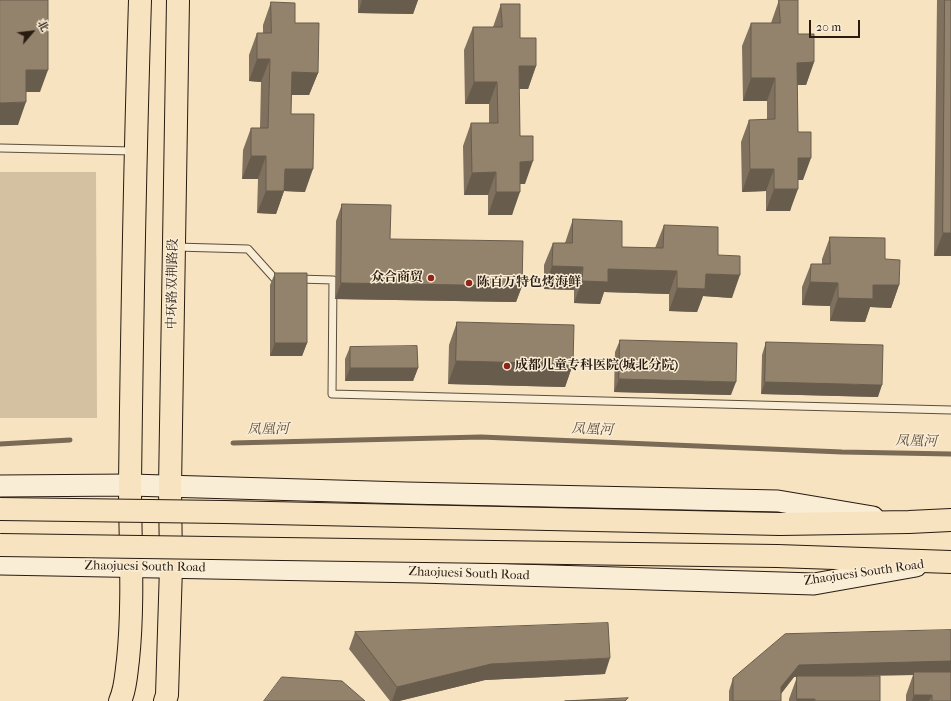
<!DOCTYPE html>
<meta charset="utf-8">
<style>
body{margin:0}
#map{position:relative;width:951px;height:701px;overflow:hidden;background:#f7e3c0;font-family:"IM FELL French Canon","Noto Serif SC",serif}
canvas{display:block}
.north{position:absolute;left:12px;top:12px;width:40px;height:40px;-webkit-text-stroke:3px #faedd6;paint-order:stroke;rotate:62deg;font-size:11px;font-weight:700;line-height:16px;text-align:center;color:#281b10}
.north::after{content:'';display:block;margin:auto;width:14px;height:18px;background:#281b10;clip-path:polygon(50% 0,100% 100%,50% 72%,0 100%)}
.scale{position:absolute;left:809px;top:20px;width:51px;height:18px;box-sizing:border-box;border:2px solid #281b10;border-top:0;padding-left:5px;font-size:12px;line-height:14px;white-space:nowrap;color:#281b10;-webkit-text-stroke:3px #faedd6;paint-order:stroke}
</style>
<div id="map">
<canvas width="951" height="701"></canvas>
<div class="north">北</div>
<div class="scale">20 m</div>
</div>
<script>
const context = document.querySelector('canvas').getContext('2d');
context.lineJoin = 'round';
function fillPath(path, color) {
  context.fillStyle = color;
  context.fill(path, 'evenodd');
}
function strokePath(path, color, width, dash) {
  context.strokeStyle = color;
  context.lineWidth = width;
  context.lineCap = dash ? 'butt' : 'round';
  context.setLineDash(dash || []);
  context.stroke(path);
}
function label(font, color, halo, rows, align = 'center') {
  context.font = font + ' "IM FELL French Canon","Noto Serif SC",serif';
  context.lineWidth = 3;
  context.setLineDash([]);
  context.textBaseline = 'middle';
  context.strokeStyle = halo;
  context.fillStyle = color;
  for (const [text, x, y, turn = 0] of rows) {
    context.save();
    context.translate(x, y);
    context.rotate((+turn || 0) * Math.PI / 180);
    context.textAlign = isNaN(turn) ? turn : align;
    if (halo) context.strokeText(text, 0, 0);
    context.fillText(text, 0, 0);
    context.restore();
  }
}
fillPath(new Path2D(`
 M0 172H96L97 418H0Z`), '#d4c1a2');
strokePath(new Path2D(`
 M233 443 481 437 842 452 951 454
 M0 444 70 440`), '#7a6a56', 5);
const lane = new Path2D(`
 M0 148 133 151
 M176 247 248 249 275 279H282
 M298 279 333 280 332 394 951 410`);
const secondary = new Path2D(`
 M0 486 130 485 406 493 778 501 873 517
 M0 564 420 572 814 584 916 566`);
const primary = new Path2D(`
 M780 524 909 522 951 520
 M777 556 951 562
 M120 701C126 688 126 674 128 660 134 601 130 542 130 483 132 322 135 161 140 0
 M165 701 167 695 171 567 170 487 178 0`);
strokePath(lane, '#5c4d3c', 9);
strokePath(secondary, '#281b10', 23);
strokePath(primary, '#281b10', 24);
strokePath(lane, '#faedd6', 7);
strokePath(secondary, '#faedd6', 21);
strokePath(primary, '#f7e3c0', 22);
const primaryBridge = new Path2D(`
 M0 509 224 512 780 524
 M0 545 777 556`);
strokePath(primaryBridge, '#281b10', 24, []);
strokePath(primaryBridge, '#f7e3c0', 22);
fillPath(new Path2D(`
 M358 0H418L413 14 358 13Z
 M779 0 814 62 806 85H797L798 132 803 180H798L790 211H766V191L742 192 741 142 749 120H767V101H743L742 46 751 23H771Z
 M937 0H951V256H934Z
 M271 2 295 23 318 73 309 95H291V114L305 192 284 191 276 214 257 213 258 179H242L243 150 251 128H260L261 82 249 81V55L257 33H263V25Z
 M501 4 536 66 528 89H519L520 136 525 184H520L512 215H488V195H464L463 146 471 123H489V104H465L464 50 473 27H493Z
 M342 204 390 239 522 286 516 302 335 299 336 221Z
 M573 219 622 247 655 248 664 225 718 255 732 298 703 296 697 312 669 311V294L604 292 600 304 574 303V290L544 289V265L553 243H565Z
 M830 237 885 259 899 285 891 308 870 307 865 322 830 321V306L802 305V287L811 264H822V259Z
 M275 273 307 343 302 356H270V285Z
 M457 322 573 364 565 387 448 384 449 345Z
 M620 340 731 395 614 392 615 352Z
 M766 342 878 397 761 394 762 355Z
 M350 347 418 368 413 381H345V359Z
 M951 630V701H906V695L913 675 832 676 880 701H789V699L797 677H794L781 694V701H729V691L733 678Z
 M355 632 605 674 485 680 399 701H390L349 649Z`), '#7f715d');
fillPath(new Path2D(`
 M362 0H418L413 14 358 13Z
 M257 59H270L261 82 249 81Z
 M814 62 806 85H789L797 63Z
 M519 66H536L528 89H511Z
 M26 70H48L40 92H17Z
 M292 72 318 73 309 95H283Z
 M751 78H775L767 101H743Z
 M474 82H497L489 104H465Z
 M26 102 18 125H0V103Z
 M251 156H266L258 179H242Z
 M798 158H811L803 180H789Z
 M533 161 525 184H512L520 162Z
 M285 169H313L305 192 284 191 276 214 257 213 266 191Z
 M750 169H774L766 191 742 192Z
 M496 172 488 195H464L472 173Z
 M774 189H798L790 211H766Z
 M496 192H520L512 215H488Z
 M943 233H951V256H934Z
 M552 266 583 267 574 290 544 289Z
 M608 269 677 271 669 294 604 292 600 304 574 303 582 281Z
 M706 274 740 275 732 298 703 296 697 312 669 311 677 288Z
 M810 282 838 283 830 306 802 305Z
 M341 283 522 286 516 302 335 299Z
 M873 285H899L891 308 870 307 865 322 830 321 838 298Z
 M275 343H307L302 356H270Z
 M456 361 573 364 565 387 448 384Z
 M350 368H418L413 381H345Z
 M619 379 736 382 731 395 614 392Z
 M765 382 882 385 878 397 761 394Z
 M610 658 605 674 485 680 399 701H392L397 687 491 664Z
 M951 661V674L914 672 913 675 794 677 776 700 781 687 799 665Z
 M914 695H932L929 701H912Z
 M797 699H815L814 701H796Z`), '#685c4c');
const building = new Path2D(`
 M0 0H48V70H26V102L0 103Z
 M779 0H798V34H814V62L797 63 798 132H811V158H798V189H774V169H750L749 120 775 119V78H751V23H780Z
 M945 0H951V233H943Z
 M271 2 295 3V23H319L318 73 292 72 291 114H314L313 169H285L284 191H266V156H251V128H268L270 59H257V33H271Z
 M501 4H520V38H536V66H519L520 136H533V161L520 162V192H496V172L472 173 471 123H498L497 82H474L473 27H502Z
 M342 204 391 205 390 239 523 241 522 286 341 283Z
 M573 219 622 221V247L663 248 664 225 718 227V255L740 256V275L706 274 705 289 677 288V271L608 269V282L582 281 583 267 552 266 553 243H572Z
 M830 237 885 238V259L900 260 899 285H873V299L838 298V283L810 282 811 264H830Z
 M275 273H307V343H275Z
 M457 322 574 325 573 364 456 361Z
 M620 340 737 343 736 382 619 379Z
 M766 342 883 345 882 385 765 382Z
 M417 346 418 368H350V347Z
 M608 623 610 658 491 664 397 687 355 632Z
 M951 630V661L799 665 781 687V701H733V678L785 634Z
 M914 672H951V701H932V695H914Z
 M797 676H880V701H815V699H797Z
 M282 677 342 681 365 701H264Z
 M628 698 625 701H565Z`);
fillPath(building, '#94836c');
strokePath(building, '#685c4c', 1);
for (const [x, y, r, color] of [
 [431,278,4,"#8f2418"],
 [469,283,4,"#8f2418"],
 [507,366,4,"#8f2418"]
]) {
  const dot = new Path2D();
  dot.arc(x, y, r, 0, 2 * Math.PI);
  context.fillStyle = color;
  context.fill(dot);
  strokePath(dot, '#faedd6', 1.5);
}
label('bold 13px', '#281b10', '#faedd6', [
 ["众合商贸",423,278,"right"],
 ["陈百万特色烤海鲜",477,283],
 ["成都儿童专科医院(城北分院)",515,366]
], 'left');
label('13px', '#281b10', '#faedd6', [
 ["中环路双荆路段",173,284,-89],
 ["Zhaojuesi South Road",145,567,1],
 ["Zhaojuesi South Road",864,573,-8],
 ["Zhaojuesi South Road",469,574,2]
]);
label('italic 14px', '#5f503e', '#faedd6', [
 ["凤凰河",268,430,-1],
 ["凤凰河",592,430,2],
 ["凤凰河",916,442,1]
]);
</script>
